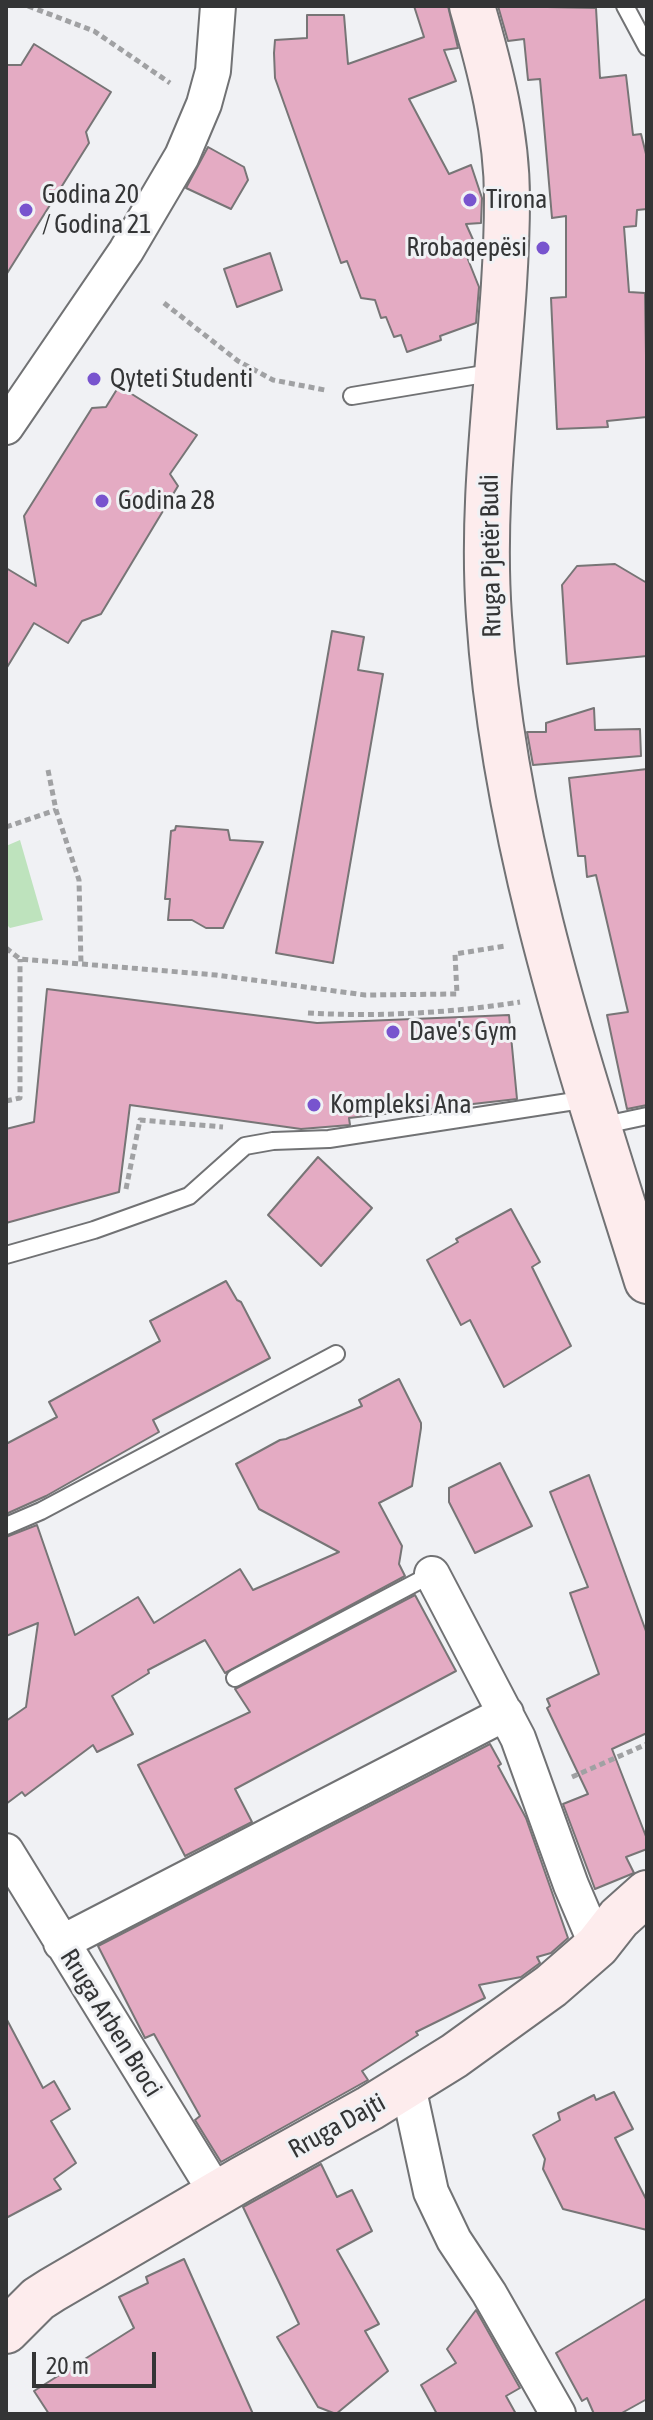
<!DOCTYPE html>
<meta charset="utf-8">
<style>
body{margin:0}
#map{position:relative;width:653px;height:2420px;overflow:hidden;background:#f0f1f4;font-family:"Asap Condensed",sans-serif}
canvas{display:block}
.frame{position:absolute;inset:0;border:8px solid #343536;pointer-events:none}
.scale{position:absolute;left:32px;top:2352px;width:124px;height:36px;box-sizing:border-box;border:4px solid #343536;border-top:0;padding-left:10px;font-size:24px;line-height:28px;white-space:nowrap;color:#343536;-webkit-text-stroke:6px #f0f1f4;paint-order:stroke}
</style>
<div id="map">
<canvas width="653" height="2420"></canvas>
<div class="frame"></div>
<div class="scale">20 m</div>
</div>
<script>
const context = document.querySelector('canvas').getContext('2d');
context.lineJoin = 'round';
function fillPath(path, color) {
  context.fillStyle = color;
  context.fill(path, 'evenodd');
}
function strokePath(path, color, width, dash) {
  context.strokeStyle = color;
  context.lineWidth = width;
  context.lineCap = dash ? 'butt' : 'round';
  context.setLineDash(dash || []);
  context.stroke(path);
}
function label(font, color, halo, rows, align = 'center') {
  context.font = font + ' "Asap Condensed",sans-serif';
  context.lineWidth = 6;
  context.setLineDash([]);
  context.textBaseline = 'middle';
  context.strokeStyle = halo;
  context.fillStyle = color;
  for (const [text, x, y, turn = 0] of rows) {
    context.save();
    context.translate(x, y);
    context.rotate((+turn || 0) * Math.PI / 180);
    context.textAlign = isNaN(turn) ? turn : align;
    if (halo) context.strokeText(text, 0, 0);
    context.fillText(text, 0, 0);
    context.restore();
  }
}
fillPath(new Path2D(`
 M20 840 43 920 10 928 6 924V846Z`), '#bee3bd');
const building = new Path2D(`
 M414 6H448L458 48 444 50 456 81 409 99 449 174 471 165 482 198 481 223 466 224 479 253 467 257 479 287 476 323 440 336 441 340 407 352 401 335 394 337 386 317 381 318 375 300 361 298 347 261 341 263 275 78 274 53 275 40 307 38V15H344L348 64 424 37Z
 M498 6 596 8 600 78 626 75 633 135 641 134 647 158V209L637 210 636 226 624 227 629 292 645 293 647 417 607 421 608 427 557 429 551 298 566 297V216L552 218 540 79 528 80 524 39 508 41Z
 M34 44 111 92 86 132 89 143 6 275V65H21Z
 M208 147 244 167 248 180 231 209 186 188Z
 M270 253 282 290 237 307 224 269Z
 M119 386 197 435 170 474 178 486 101 614 82 621 68 643 34 623 6 669V568L36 586 24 516 92 408 106 407Z
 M615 564 647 583V656L567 664 562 585 577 566Z
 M332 631 364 637 358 670 383 674 333 963 276 953Z
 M594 708 595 730 640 729 641 756 533 765 527 732H546V723Z
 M647 769V1105L627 1109 607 1015 628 1012 596 875 587 877 585 856H578L569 778Z
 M176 826 228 830 230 840 263 842 223 928H206L192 920H168L170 899H165L171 831 175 830Z
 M47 989 317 1023 509 1015 517 1099 349 1118 350 1125 301 1129 130 1105 119 1192 6 1223V1129L34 1122Z
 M318 1157 372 1208 321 1266 268 1215Z
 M511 1209 540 1262 532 1267 571 1346 504 1387 470 1320 461 1325 427 1260 458 1242 456 1239Z
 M226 1281 237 1300 241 1302 270 1358 153 1420 159 1432 46 1496 6 1514V1444L57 1417 49 1402 160 1341 150 1321Z
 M399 1379 421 1423V1428L412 1486 379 1503 402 1546 399 1564 405 1576 225 1673 205 1640 148 1670 149 1673 112 1696 133 1734 97 1752 93 1745 25 1796 22 1792 6 1804V1721L26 1707 38 1623 6 1636V1537L37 1525 75 1635 138 1597 154 1623 240 1569 253 1590 339 1552 259 1509 236 1464 280 1440 286 1439 362 1406 359 1400Z
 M500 1463 532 1526 475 1553 449 1502V1488Z
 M589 1475 647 1634V1733L612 1749 647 1839V1849L626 1857 634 1873 595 1889 563 1804 588 1794 547 1708 550 1706 547 1699 599 1674 570 1593 588 1587 550 1492Z
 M415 1595 456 1671 235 1789 252 1822 185 1856 138 1765 250 1712 235 1689Z
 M490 1744 501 1764 498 1766 526 1818 568 1938 551 1953 537 1957 540 1963 521 1977 479 1985 485 1998 416 2032 418 2035 362 2071 368 2080 221 2162 195 2120 200 2116 154 2034 145 2038 98 1946Z
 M6 2018 43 2088 54 2081 70 2109 51 2121 76 2163 54 2179 61 2189 6 2218Z
 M614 2092 633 2129 615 2138 647 2201V2230L563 2209 543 2169 545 2159 533 2135 560 2120 558 2113 594 2095 596 2100Z
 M321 2164 337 2197 352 2190 372 2231 337 2250 379 2324 365 2331 388 2371 336 2414 318 2407 277 2337 299 2324 243 2207Z
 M184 2259 253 2414H49L34 2391 134 2328 119 2297 148 2283 146 2277Z
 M647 2298V2399L620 2414H594L587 2398 582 2401 556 2353Z
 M476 2310 520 2388 506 2396 516 2414H437L421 2385 456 2363 447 2349Z`);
fillPath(building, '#e4abc3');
strokePath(building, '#777576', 2);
const lane = new Path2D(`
 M625 6 647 47
 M352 396 496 372
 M600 1126 647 1116
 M6 1255 94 1230 189 1196 245 1146 273 1141 329 1139 588 1099
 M6 1526 41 1511 336 1354
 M235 1678 432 1574`);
const street = new Path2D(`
 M6 427 126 251 182 156 204 104 213 71 218 6
 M432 1574 518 1738 571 1885 597 1946
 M6 1851 217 2194
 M61 1943 506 1713
 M408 2086 431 2192 454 2240 489 2293 558 2414`);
const secondary = new Path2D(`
 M472 6C490 68 507 133 507 198 507 337 479 476 489 616 504 844 579 1064 647 1281
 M6 2331 38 2299 52 2290 242 2179 370 2108 454 2056 551 1986 597 1946 619 1918 647 1893`);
strokePath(lane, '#717274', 20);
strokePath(street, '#717274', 38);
strokePath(secondary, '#717274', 48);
strokePath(new Path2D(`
 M28 6 94 31 170 83
 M164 303 238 361 273 380 325 390
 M48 770 56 810 79 880 81 964
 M6 827 56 810
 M6 948 20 959 216 975 365 995 457 994 455 954 505 946
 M308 1013C378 1017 451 1013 520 1002
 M6 1101 20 1098V959
 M126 1189 140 1120 223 1127
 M572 1777 647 1744`), '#a0a1a3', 5, [6, 4]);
strokePath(lane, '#fff', 16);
strokePath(street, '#fff', 34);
strokePath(secondary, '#fdeced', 44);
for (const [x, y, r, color] of [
 [470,200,8,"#7854ce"],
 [26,210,8,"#7854ce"],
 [543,248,8,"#7854ce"],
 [94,379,8,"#7854ce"],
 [102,501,8,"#7854ce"],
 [393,1032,8,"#7854ce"],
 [314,1105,8,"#7854ce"]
]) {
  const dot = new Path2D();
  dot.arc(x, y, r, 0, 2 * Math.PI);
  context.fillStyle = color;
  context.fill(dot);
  strokePath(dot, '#f0f1f4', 3);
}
label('26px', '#343536', '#f0f1f4', [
 ["Godina 20",42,195],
 ["/ Godina 21",42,225],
 ["Tirona",486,200],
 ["Rrobaqepësi",527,248,"right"],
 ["Qyteti Studenti",110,379],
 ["Godina 28",118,501],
 ["Dave's Gym",409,1032],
 ["Kompleksi Ana",330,1105]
], 'left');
label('26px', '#343536', '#f0f1f4', [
 ["Rruga Pjetër Budi",491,556,-91],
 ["Rruga Arben Broci",111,2023,58],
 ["Rruga Dajti",337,2126,-29]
]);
</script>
